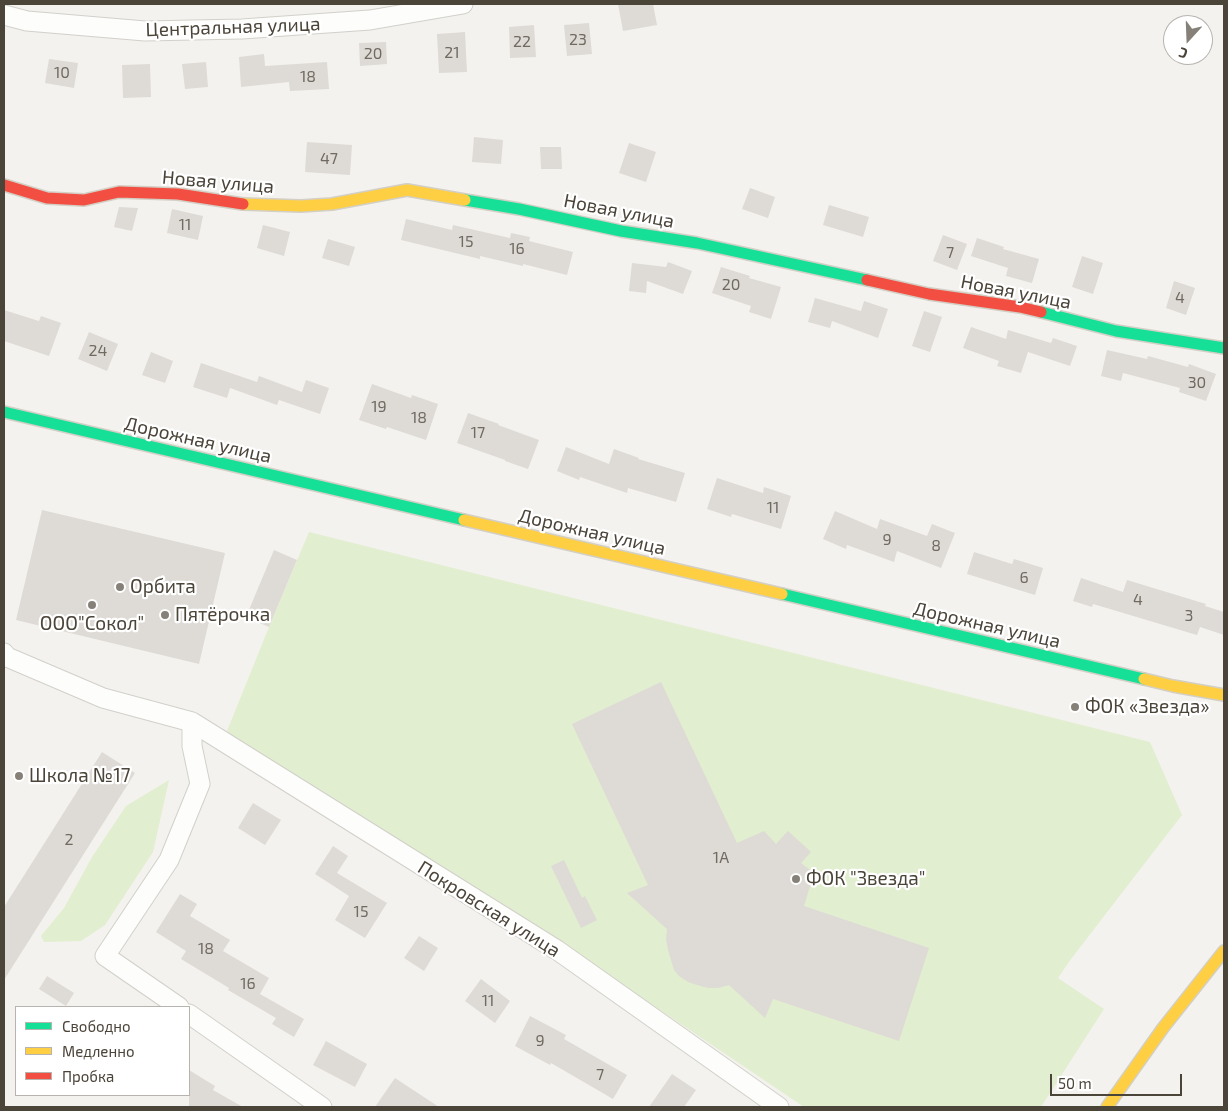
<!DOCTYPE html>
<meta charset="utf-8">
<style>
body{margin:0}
#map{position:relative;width:1228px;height:1111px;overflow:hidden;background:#f4f2ee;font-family:"Exo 2",sans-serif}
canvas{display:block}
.frame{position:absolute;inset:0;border:5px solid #4b4439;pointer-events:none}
.legend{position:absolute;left:15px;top:1006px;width:175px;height:90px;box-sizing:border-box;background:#fff;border:1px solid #b7b4b0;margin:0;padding:6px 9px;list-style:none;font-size:15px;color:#4b4439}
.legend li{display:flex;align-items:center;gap:10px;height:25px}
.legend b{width:25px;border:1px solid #b7b4b0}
.north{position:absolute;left:1163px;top:15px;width:50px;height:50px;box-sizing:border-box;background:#fff;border:1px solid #b7b4b0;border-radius:50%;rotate:200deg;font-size:14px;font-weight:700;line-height:20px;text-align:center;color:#4b4439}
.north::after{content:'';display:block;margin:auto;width:18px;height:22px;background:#868178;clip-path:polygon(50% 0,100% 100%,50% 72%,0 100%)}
.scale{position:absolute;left:1050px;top:1074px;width:132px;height:22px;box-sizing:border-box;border:2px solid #4b4439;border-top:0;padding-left:6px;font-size:15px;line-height:18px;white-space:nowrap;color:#4b4439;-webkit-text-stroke:4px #fff;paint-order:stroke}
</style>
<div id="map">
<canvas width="1228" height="1111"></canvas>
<div class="frame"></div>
<ul class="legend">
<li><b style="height:6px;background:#16e098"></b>Свободно</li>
<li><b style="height:6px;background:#ffcf43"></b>Медленно</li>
<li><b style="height:6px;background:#f24e42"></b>Пробка</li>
</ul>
<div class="north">С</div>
<div class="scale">50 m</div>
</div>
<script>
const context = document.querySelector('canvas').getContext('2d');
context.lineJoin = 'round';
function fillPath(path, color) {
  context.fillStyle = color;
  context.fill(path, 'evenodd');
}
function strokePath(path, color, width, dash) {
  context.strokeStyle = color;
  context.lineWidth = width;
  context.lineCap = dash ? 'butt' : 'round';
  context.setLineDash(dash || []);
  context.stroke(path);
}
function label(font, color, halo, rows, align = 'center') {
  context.font = font + ' "Exo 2",sans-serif';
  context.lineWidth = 4.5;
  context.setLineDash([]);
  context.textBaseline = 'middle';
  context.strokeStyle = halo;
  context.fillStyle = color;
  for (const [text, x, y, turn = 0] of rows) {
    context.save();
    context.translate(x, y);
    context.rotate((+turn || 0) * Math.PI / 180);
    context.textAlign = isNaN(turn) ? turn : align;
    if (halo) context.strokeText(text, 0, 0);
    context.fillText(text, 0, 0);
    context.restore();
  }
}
fillPath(new Path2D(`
 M309 532 1150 742 1182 815 1071 959 1058 978 1104 1009 1041 1107H804L562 944 234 739 227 731 269 627Z
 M169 780 153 852 105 925 81 941 44 942 41 936 64 908 92 857 126 806Z`), '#e1eecf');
fillPath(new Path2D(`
 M618 4H653L657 25 623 31Z
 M589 23 592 54 567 56 564 25Z
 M534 25 536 57 510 58 509 27Z
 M465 32 467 72 439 73 437 34Z
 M386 42 387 64 360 66 359 43Z
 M264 54 265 66 327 62 329 89 290 91 289 82 241 87 239 57Z
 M49 59 78 63 74 88 45 83Z
 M206 62 208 87 185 89 182 64Z
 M150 64 151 97 123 98 122 65Z
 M474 137 503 140 501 164 472 162Z
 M307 142 352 145 350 175 305 172Z
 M629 143 656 152 646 182 619 173Z
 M540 147H561L562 169H541Z
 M750 188 775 197 768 218 742 209Z
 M829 205 869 217 863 237 823 225Z
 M119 207 138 208 132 231 114 227Z
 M172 209 203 216 198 240 167 233Z
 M406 219 452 230 453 225 510 238 511 233 530 237 529 241 573 252 567 275 523 264V266L480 256V259L401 240Z
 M263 225 290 232 284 256 257 248Z
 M943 235 967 244 957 270 933 261Z
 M977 238 1004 247 1003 249 1039 259 1032 283 1006 276 1008 268 971 256Z
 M328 239 355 247 349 266 322 258Z
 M1082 256 1103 263 1093 294 1072 287Z
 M668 262 692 271 683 294 647 281 646 293 629 291 632 263 666 267Z
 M721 267 750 276 749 278 781 287 771 319 749 312 751 306 712 293Z
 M1174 281 1195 288 1186 315 1166 308Z
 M815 298 861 311 864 301 888 309 878 338 832 321 830 328 808 322Z
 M4 310 39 321 41 316 61 323 49 356 4 341Z
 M924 311 942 317 930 352 912 346Z
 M971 327 1006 339 1008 330 1051 343 1053 338 1077 346 1070 366 1028 352 1021 373 997 366 999 361 963 348Z
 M89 332 118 344 107 371 78 359Z
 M1107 350 1147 359 1148 356 1188 367 1189 364 1216 374 1206 401 1179 392 1180 388 1123 373 1121 381 1101 376Z
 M151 352 173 361 165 383 142 375Z
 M201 363 257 382 259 376 302 392 306 380 329 388 320 414 279 400 277 405 230 388 227 398 193 387Z
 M372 384 411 398 412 395 438 404 426 440 387 427 386 429 359 420Z
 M468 413 499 424 498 425 539 440 528 469 505 461V460L457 443Z
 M566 447 609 464 614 449 639 458 638 459 685 473 676 502 628 488 627 493 580 477 579 480 557 471Z
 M717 478 763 493 764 487 791 496 781 529 732 514 731 517 707 509Z
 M42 510 225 553 199 664 16 620Z
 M835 511 877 529 880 519 927 536 932 524 955 533 941 568 897 551 894 562 847 545 846 549 823 539Z
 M274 550 297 560 269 627 246 617Z
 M974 552 1012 564 1014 559 1043 568 1035 595 967 574Z
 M1081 578 1123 592 1127 580 1206 604 1205 606 1224 612V635L1200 627 1197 635 1093 604 1092 607 1073 601Z
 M661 682 737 843 764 831 776 844 788 831 811 852 801 863 814 873 804 906 929 948 899 1041 773 999 765 1018 729 985 718 988H708L697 985 688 982 679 976 674 970 668 950 666 939 667 929 627 893 648 885 572 724Z
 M102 752 135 773 4 980V907Z
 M253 803 281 820 265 845 238 828Z
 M333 846 348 856 337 873 387 903 365 938 335 920 349 896 315 874Z
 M564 860 582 898 585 896 597 920 581 928 551 866Z
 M180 894 197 904 190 916 230 940 223 951 269 978 260 994 304 1019 294 1037 272 1024 276 1018 228 990 229 988 181 959 186 951 156 932Z
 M419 936 438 948 424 971 404 958Z
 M47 976 74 993 66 1006 39 989Z
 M481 979 510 1001 495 1023 465 1001Z
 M530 1016 566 1035 564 1039 627 1075 613 1099 551 1063 550 1065 515 1046Z
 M326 1041 367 1064 355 1087 313 1065Z
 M189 1070 215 1086 213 1090 243 1107H189Z
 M672 1074 696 1090 684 1107H649Z
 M395 1078 439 1107H375Z`), '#dedbd6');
const street = new Path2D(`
 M4 15 27 21 145 31 242 29 370 20 463 4
 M4 653 7 657 103 698 192 722V746L200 784 169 860 105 956 179 1007
 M192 722 557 950 779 1107
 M189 1014 322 1107`);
const fast = new Path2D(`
 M465 200 519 209 621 231 697 243 867 280
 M1041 312 1116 331 1224 348
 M4 412 464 520
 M782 594 1144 679`);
const slow = new Path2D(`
 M243 204 301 206 332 204 407 190 465 200
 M464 520 782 594
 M1144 679 1173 686 1224 695
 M1107 1107 1163 1028 1224 951`);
const jam = new Path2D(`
 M4 185 47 198 84 200 119 192 178 194 243 204
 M867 280 929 294 1020 307 1041 312`);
strokePath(street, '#d2d0cb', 21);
strokePath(fast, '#d3cfc5', 14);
strokePath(slow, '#d3cfc5', 14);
strokePath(jam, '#d3cfc5', 14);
strokePath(street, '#fdfdfc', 19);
strokePath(fast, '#16e098', 11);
strokePath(slow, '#ffcf43', 11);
strokePath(jam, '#f24e42', 11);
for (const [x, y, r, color] of [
 [120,587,5,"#868178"],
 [92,605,5,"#868178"],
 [165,615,5,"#868178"],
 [1075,707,5,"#868178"],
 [19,776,5,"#868178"],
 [796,879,5,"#868178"]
]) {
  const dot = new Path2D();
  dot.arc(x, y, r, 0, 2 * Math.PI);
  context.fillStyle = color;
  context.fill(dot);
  strokePath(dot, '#fff', 2);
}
label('16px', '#706a61', null, [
 ["23",578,40],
 ["22",522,42],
 ["21",452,53],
 ["20",373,54],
 ["10",62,73],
 ["18",308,77],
 ["47",329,159],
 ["11",185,225],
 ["15",466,242],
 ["16",517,249],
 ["7",950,253],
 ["20",731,285],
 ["4",1180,298],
 ["24",98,351],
 ["30",1197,383],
 ["19",379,407],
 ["18",419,418],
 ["17",478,433],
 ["11",773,508],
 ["9",887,540],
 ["8",936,546],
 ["6",1024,578],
 ["4",1138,600],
 ["3",1189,616],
 ["2",69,840],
 ["1А",721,858],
 ["15",361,912],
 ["18",206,949],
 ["16",248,984],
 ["11",488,1001],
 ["9",540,1041],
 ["7",600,1075]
]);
label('19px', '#4b4439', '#fff', [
 ["Центральная улица",233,27,-2],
 ["Новая улица",218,182,5],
 ["Новая улица",619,211,11],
 ["Новая улица",1016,292,11],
 ["Дорожная улица",198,440,13],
 ["Дорожная улица",592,532,13],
 ["Дорожная улица",987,625,13],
 ["Покровская улица",489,909,32]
]);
label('19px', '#4b4439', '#fff', [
 ["Орбита",130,587],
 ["Пятёрочка",175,615],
 ["ООО\"Сокол\"",92,624,"center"],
 ["ФОК «Звезда»",1085,707],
 ["Школа №17",29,776],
 ["ФОК \"Звезда\"",806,879]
], 'left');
</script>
